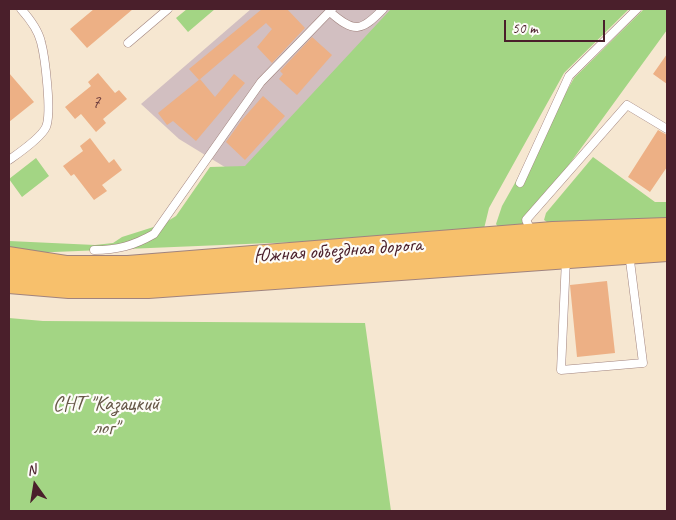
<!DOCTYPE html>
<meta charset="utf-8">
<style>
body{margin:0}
#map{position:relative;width:676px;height:520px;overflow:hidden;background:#f6e7d1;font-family:Caveat,sans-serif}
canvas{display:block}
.frame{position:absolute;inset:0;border:10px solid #4a1f2b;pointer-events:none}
.north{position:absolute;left:10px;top:460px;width:50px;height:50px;-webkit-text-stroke:4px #fdfcf7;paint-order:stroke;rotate:347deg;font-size:14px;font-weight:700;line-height:20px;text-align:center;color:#4a1f2b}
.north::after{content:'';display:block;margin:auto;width:18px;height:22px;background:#4a1f2b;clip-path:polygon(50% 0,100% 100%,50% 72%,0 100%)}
.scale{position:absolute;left:504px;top:20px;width:101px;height:22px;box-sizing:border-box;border:2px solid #4a1f2b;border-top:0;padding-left:6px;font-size:15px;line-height:18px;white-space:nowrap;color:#4a1f2b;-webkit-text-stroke:4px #fdfcf7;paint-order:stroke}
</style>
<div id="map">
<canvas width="676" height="520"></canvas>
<div class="frame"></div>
<div class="north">N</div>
<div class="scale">50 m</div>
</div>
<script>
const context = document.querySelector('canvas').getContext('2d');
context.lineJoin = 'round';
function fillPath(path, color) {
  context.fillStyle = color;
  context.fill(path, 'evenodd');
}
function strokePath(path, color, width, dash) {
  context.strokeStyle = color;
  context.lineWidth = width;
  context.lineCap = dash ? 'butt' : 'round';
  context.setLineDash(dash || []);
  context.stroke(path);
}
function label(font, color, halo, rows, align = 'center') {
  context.font = font + ' Caveat,sans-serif';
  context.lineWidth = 4.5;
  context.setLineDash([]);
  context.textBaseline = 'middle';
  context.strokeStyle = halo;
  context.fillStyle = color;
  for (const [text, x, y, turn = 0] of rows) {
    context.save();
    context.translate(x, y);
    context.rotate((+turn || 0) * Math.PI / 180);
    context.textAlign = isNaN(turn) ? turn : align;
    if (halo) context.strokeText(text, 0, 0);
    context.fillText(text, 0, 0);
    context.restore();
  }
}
fillPath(new Path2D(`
 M251 9H399L246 180 179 139 141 104Z`), '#d2bfc1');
fillPath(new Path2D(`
 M187 9H215L188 32 176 18Z
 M391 9H629L564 73 489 208 482 237 270 243 30 253 9 249V241L95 245 113 243 122 237 163 224 176 216 210 167 245 166Z
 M644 9H667V30L520 232 500 230 496 224 502 206 574 78Z
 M593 157 655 202H667V219L553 226 544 220 546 213Z
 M36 158 49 176 22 197 9 179Z
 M9 318 43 321 365 323 391 511H9Z`), '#a3d584');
fillPath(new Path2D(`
 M94 9H133L87 48 70 29Z
 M262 9H287L305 28 272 63 257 47 272 29 266 23 199 80 189 69Z
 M312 37 332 55 297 95 279 79 283 74 280 71Z
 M667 54V84L653 74Z
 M9 73 34 102 9 122Z
 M98 73 115 93 119 90 127 99 103 119 106 123 96 132 81 114 75 119 65 107 91 86 88 82Z
 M234 74 245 83 196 141 173 121 167 125 158 113 200 79 215 97Z
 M263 96 285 116 245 160 226 142 241 121Z
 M658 130 667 135V167L650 192 628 177Z
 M90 138 109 163 114 159 122 170 102 185 107 191 94 200 74 174 71 176 63 166 83 151 80 146Z
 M607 281 615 353 577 357 570 285Z`), '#edb085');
const lane = new Path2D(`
 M330 12C354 33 361 32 383 9
 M128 43 168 9
 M9 160C19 153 41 138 46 127 52 113 45 57 41 42 38 29 29 18 21 9
 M520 183 569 76 637 9
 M532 232 526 220 627 105 667 129
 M94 250C117 250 133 246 154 234L261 82 332 9
 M566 259 561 370 643 363 629 253`);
const primary = new Path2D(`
 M9 259 67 268H128L553 234 667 230
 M9 281 69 286H148L667 249`);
strokePath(lane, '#a0837e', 9);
strokePath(primary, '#a0837e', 26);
strokePath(lane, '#fff', 8);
strokePath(primary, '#f7c06c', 24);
label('19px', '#734342', null, [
 ["7",96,103]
]);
label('21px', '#4a1f2b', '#fdfcf7', [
 ["Южная объездная дорога",338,251,-4]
]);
label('21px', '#655646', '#fdfcf7', [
 ["СНТ \"Казацкий",106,404],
 ["лог\"",106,428]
]);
</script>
